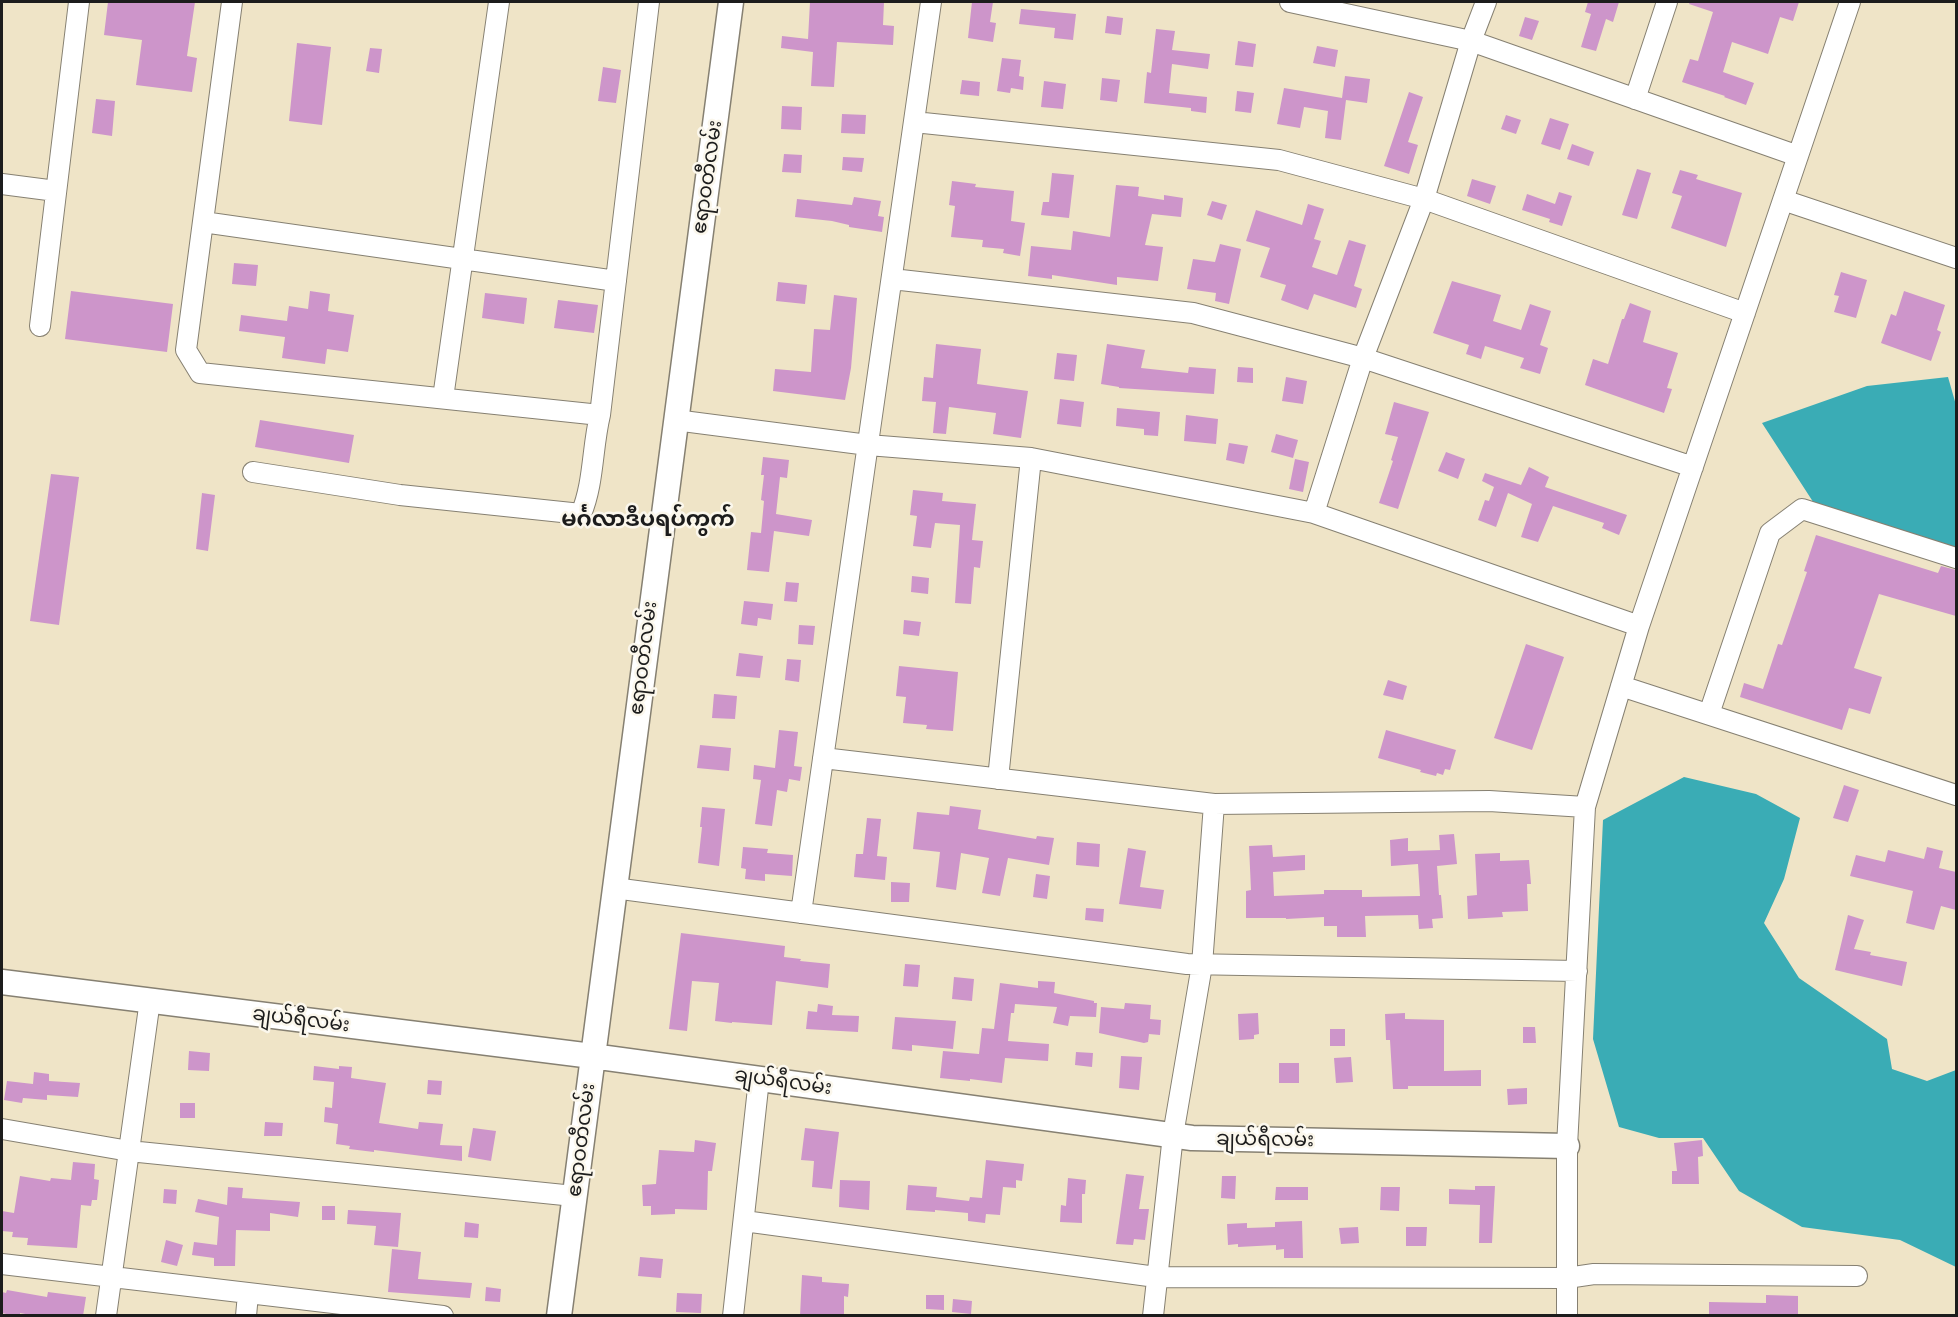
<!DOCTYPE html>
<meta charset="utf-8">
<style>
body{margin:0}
#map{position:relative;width:1958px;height:1317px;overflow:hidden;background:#efe4c7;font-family:"Patrick Hand",sans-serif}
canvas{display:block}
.frame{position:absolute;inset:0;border:3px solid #1c1c1c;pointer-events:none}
</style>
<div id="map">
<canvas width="1958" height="1317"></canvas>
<div class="frame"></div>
</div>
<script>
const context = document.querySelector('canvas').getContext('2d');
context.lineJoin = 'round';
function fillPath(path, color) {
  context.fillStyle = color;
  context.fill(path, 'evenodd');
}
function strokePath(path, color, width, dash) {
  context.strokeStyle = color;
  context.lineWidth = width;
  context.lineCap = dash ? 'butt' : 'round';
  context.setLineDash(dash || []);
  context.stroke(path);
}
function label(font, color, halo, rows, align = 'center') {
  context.font = font + ' "Patrick Hand","Noto Sans Myanmar",sans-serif';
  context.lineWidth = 5;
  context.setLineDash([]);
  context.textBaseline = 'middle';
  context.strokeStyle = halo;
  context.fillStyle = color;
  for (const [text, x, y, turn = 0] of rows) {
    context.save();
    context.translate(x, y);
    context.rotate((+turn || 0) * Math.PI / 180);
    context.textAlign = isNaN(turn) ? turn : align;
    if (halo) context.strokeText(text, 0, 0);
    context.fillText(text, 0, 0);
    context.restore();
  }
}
fillPath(new Path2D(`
 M1948 377 1956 405V556L1819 511 1762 423 1867 386Z
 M1684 777 1756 794 1800 818 1784 879 1764 923 1799 978 1887 1039 1892 1069 1927 1081 1956 1070V1267L1900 1240 1802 1227 1739 1191 1703 1138H1659L1619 1127 1593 1039 1603 820Z`), '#3aacb5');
fillPath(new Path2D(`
 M108 2H195L187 56 197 58 192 92 136 85 142 40 104 35Z
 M810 2H884L883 25 894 26 893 45 837 42 834 87 811 86 813 52 781 48 782 36 808 39Z
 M972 2H993L990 22 996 23 993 42 968 38Z
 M1588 2H1619L1613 22 1606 19 1596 51 1581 47 1591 14 1585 12Z
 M1690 2H1799L1793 21 1780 17 1768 54 1732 42 1723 72 1754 83 1746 105 1724 97 1725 96 1682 82 1690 59 1698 61 1713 12 1689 4Z
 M1021 9 1076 14 1073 40 1054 38 1055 28 1019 24Z
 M1107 16 1123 18 1121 35 1105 33Z
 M1525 17 1539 21 1532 40 1519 36Z
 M1156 29 1175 31 1172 50 1210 54 1208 69 1172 64 1169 93 1207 97 1206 113 1191 111V108L1144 103 1147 72 1151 73Z
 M1238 41 1256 44 1253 67 1235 65Z
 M297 43 331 47 322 125 289 121Z
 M1317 46 1338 50 1335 67 1313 63Z
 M370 48 382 49 379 73 366 71Z
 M1002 58 1021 60 1019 76 1024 77 1023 90 1011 88 1010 93 997 91Z
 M603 67 621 70 616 103 598 101Z
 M1345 76 1370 79 1367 103 1346 100 1341 140 1325 138 1328 111 1304 107 1300 128 1277 124 1284 88 1342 98Z
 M1102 78 1120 80 1117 102 1100 100Z
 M962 80 980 82 979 96 960 94Z
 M1044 81 1066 84 1063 109 1041 107Z
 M1237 91 1254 93 1251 113 1235 111Z
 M1409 92 1423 97 1408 142 1418 145 1409 174 1384 166Z
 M96 99 115 101 112 136 92 133Z
 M782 106 802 107 801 130 781 129Z
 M842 114 866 115 865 134 841 133Z
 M1506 115 1521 120 1516 134 1501 129Z
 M1550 118 1569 124 1560 150 1541 144Z
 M1572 144 1594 152 1589 166 1567 159Z
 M784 154 802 155 801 173 782 172Z
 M843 157 864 158 862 172 842 170Z
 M1637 169 1651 173 1637 219 1622 215Z
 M1680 170 1698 175 1696 179 1742 193 1726 247 1671 228 1682 196 1672 193Z
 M1052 173 1074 175 1069 218 1041 215 1043 202H1049Z
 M1472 179 1496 186 1490 204 1467 196Z
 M952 181 976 184 975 187 1014 191 1011 221 1025 223 1020 256 1003 253 1004 249 982 247 983 240 951 237 955 206 949 205Z
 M1116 185 1139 187 1138 196 1164 200V195L1183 198 1181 217 1152 214 1145 245 1163 247 1158 281 1117 277V285L1052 275V279L1028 276 1031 246 1071 250 1073 231 1110 237Z
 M1559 192 1572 196 1562 226 1549 222 1550 219 1522 210 1527 194 1555 204Z
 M854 197 881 201 878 216 884 217 882 232 849 227V225L832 221 795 217 797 199 852 205Z
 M1212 201 1227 205 1222 220 1207 215Z
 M1308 204 1324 209 1314 239 1321 241 1312 267 1337 275 1349 240 1366 245 1354 286 1362 289 1356 308 1314 294 1308 310 1281 300 1286 285 1260 277 1270 248 1246 241 1256 210 1302 225Z
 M1220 244 1241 249 1229 304 1215 301 1216 293 1187 289 1193 259 1215 262Z
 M234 263 258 265 256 286 232 284Z
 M1841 272 1867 280 1856 318 1834 312 1839 296 1834 295Z
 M1452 281 1501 295 1493 321 1521 330 1530 304 1551 311 1540 345 1548 348 1540 374 1520 368 1524 358 1485 346 1481 359 1466 354 1469 345 1433 333Z
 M778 282 807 285 805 304 776 301Z
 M71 291 173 304 167 352 65 339Z
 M310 291 330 294 328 311 354 315 348 352 327 349 325 364 282 358 285 337 239 331 241 315 287 321 289 306 308 309Z
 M1904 291 1945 305 1937 330 1941 332 1931 361 1881 343 1891 314 1896 316Z
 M485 293 527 298 524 324 482 318Z
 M834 295 857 298 851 368 845 400 773 391 775 369 811 372 814 329 830 330Z
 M558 300 598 305 594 333 554 328Z
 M1630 303 1651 311 1643 342 1678 353 1667 388 1672 389 1664 413 1585 385 1593 359 1608 364 1622 319H1624Z
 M936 344 981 349 977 384 1028 391 1021 438 993 434 996 413 949 407 946 434 933 433 936 402 922 401 924 377 933 378Z
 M1107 344 1145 350 1141 368 1188 373 1189 367 1216 369 1214 394 1119 388V387L1101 384Z
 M1057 353 1077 355 1074 381 1054 379Z
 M1238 367 1253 368V383L1237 382Z
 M1286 377 1307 381 1303 404 1282 401Z
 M1060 399 1084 402 1081 427 1057 424Z
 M1394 402 1429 412 1398 509 1379 503 1393 461 1391 460 1398 437 1385 434Z
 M1117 408 1160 412 1158 436 1144 435V429L1116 426Z
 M1186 415 1218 419 1216 444 1184 441Z
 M260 420 354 435 349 463 255 447Z
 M1276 434 1298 440 1293 458 1271 452Z
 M1229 443 1248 446 1244 464 1226 460Z
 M1446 452 1465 459 1458 479 1438 471Z
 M763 457 789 460 787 478 780 477 776 514 812 520 809 536 774 531 769 572 747 570 751 532 761 533 764 501 761 500 764 475H761Z
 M1295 459 1309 462 1303 492 1289 489Z
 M1529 467 1549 477 1545 487 1627 515 1619 535 1602 528 1604 523 1553 506 1538 542 1521 537 1532 504 1508 493 1496 527 1478 520 1485 500 1489 501 1494 487 1482 481 1485 473 1521 485Z
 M51 474 79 477 59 625 30 621Z
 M913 490 943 493 942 501 976 504 972 540 983 541 980 568 974 567 971 604 955 603 960 525 935 523 931 548 913 546 917 516 910 515Z
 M202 493 215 495 208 551 196 549Z
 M1816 535 1938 573 1941 566 1956 570V616L1879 594 1854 668 1882 677 1870 714 1849 708 1842 730 1740 697 1744 683 1763 689 1778 644 1782 645 1807 572 1804 571Z
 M912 576 929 578 928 594 911 592Z
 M786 582 799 583 797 602 784 601Z
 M744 601 773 604 771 620 758 618 757 626 741 624Z
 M904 620 921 622 919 636 903 634Z
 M799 625 815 626 813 645 798 644Z
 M1526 644 1564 657 1532 750 1494 738Z
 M739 653 763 656 760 678 736 676Z
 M787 659 801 660 799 682 785 680Z
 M899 666 958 672 953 731 926 729 927 725 903 723 906 697 896 696Z
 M1388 680 1407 686 1403 700 1383 695Z
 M714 694 737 696 735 719 712 718Z
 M779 730 798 732 794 766 802 767 800 781 789 779 787 792 777 790 772 826 755 824 761 780 753 779 754 765 775 768Z
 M1386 730 1456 750 1450 770 1445 769 1443 775 1437 773 1436 776 1420 772 1421 770 1378 758Z
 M700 745 731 748 729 771 697 768Z
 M1844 785 1859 790 1848 822 1833 818Z
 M950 806 981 810 978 829 1036 839 1037 836 1054 838 1049 865 1008 858 1000 896 982 893 989 858 961 853 956 890 936 887 940 852 913 849 917 812 949 815Z
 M702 807 725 809 719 866 698 863 702 827H700Z
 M867 818 881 819 877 856 887 857 885 880 854 877 856 854H863Z
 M1454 834 1457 864 1437 866 1439 895H1441L1443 918 1432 919 1433 928 1419 929 1418 915 1365 916 1366 937H1337V926H1324V917L1286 919V918H1246V891L1251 890 1249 846 1272 845 1273 857 1305 855V870L1273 872 1274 896 1324 894V890H1362V897L1420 896 1418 864 1391 866 1390 840 1408 838V851L1440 850 1439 835Z
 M1077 842 1100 844 1099 867 1076 865Z
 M743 847 768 849 767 853 793 855 792 876 765 874V881L745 879 746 869 741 868Z
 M1927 847 1943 851 1939 868 1956 872V910L1941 906 1934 930 1906 923 1913 891 1850 876 1856 855 1885 862 1888 850 1924 859Z
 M1128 848 1146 851 1140 887 1164 890 1161 909 1119 904Z
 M1500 853V861L1529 860 1531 884H1527L1528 911 1502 912 1503 917 1468 919 1467 896 1477 895 1475 854Z
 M1036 874 1050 876 1047 899 1033 897Z
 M891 882 910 883 909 902H891Z
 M1086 908 1104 909 1103 922 1085 920Z
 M1848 915 1864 920 1854 949 1871 952 1870 955 1907 962 1902 986 1835 970Z
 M681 933 785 946 784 957 801 959 800 961 830 964 828 988 776 981 772 1025 732 1022V1023L715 1021 719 983 692 981 687 1031 669 1029Z
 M905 964 920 965 918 987 903 986Z
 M954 977 974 979 972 1001 952 999Z
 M1038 981 1055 982 1054 993 1094 1001V1003H1097L1096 1017 1070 1016 1068 1026 1053 1023 1057 1007 1015 1004 1014 1013H1011L1008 1041 1049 1044 1048 1061 1005 1058 1002 1083 970 1079V1081L940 1078 943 1051 979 1054 982 1028 994 1029 1000 983 1038 988Z
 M1125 1003 1151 1005 1150 1019 1161 1020 1160 1035 1149 1034 1148 1042 1144 1043 1099 1033 1101 1007 1124 1009Z
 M818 1004 833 1006 832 1015 859 1016 858 1032 806 1029 808 1011 817 1012Z
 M1258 1013 1259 1034 1254 1035V1039L1239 1040 1238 1014Z
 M1405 1013V1019L1444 1020V1071L1481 1070V1086H1408V1089H1393L1390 1040H1386L1385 1014Z
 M895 1017 956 1021 953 1049 912 1045V1051L892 1049Z
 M1523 1027H1535L1536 1043H1523Z
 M1330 1029H1345V1046H1330Z
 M189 1051 210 1053 209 1071 188 1070Z
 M1076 1052 1093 1053 1092 1067 1075 1065Z
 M1121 1056 1142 1057 1139 1090 1119 1088Z
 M1351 1057 1353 1082 1336 1083 1334 1058Z
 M1279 1063H1299V1083H1279Z
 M314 1066 339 1069V1066L352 1067 351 1078 386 1083 379 1123 418 1129 419 1122 443 1124 440 1145 462 1146V1161L374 1150V1152L349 1149 350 1146 336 1144 338 1124 324 1122 325 1107 332 1108 334 1082 313 1080Z
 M34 1072 49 1074V1081L80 1083 78 1097 47 1095V1100L23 1098 22 1103 4 1100 7 1081 33 1084Z
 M428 1080 442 1081 441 1095 427 1094Z
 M1527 1088V1104L1508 1105 1507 1089Z
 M180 1103H195V1118H180Z
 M265 1122 283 1123 282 1136H264Z
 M473 1128 496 1131 491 1161 468 1157Z
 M805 1128 839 1132 832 1189 812 1187 814 1161 801 1160Z
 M695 1140 716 1143 712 1171H708L707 1210 675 1209V1214L651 1215V1206H643L642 1185 656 1184 659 1150 694 1152Z
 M1702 1140 1703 1156 1698 1157 1699 1184H1672V1171H1677L1674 1143Z
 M986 1160 1024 1164 1022 1181 1016 1180V1188L1003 1187 1000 1215 986 1214 985 1223 968 1221V1213L935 1210V1212L906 1210 908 1185 937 1187 936 1197 969 1201 970 1197 982 1198Z
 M73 1162 95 1164 94 1179 99 1180 97 1200H92L91 1206 81 1205 77 1248 27 1245 28 1238 12 1237 13 1232 2 1231V1211L14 1213 20 1176 50 1181 51 1178 71 1180Z
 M1126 1174 1144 1176 1139 1209H1149L1145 1240 1134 1239 1133 1245 1116 1244Z
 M1222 1176H1236L1235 1199 1221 1198Z
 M1068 1178 1086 1180 1085 1194H1082V1223L1060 1222 1061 1205 1066 1206Z
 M840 1180 870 1181 869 1210 839 1207Z
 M1475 1186H1495L1492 1243H1479L1480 1205 1449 1204V1189L1475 1190Z
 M228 1187 243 1188 242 1198 300 1202 298 1217 270 1213V1231L236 1230 235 1266H214V1258L192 1255 194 1242 217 1245 219 1217 195 1212 198 1199 227 1205Z
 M1276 1187H1308V1200H1275Z
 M1381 1187H1400L1399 1211 1380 1210Z
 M164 1189 177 1190 176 1204 163 1203Z
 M322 1206H335V1220H322Z
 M348 1210 401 1213 398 1247 374 1245 376 1226 347 1224Z
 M1302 1221 1303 1258H1284V1249L1276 1250V1245L1238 1247V1244L1228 1245 1227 1224 1247 1223V1228L1275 1227V1222Z
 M465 1222 479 1224 478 1238 464 1237Z
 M1358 1227 1359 1243 1341 1244 1339 1228Z
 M1406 1227H1427L1426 1246H1406Z
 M166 1240 183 1245 177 1266 161 1262Z
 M392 1249 421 1252 418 1279 472 1283 470 1298 388 1292Z
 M640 1257 663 1259 661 1278 638 1276Z
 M802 1275 822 1277V1282L849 1284 848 1297 844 1296V1316H800Z
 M486 1287 501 1289 500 1302 485 1301Z
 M7 1290 47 1297 48 1292 86 1297 83 1316H36L20 1313V1316H15L2 1313V1292L6 1293Z
 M677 1293 702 1294 701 1313 676 1312Z
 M926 1295H944V1310L926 1309Z
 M1766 1295 1798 1296V1316H1709V1302L1766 1303Z
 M953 1299 972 1301 971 1314 952 1312Z`), '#cd95ca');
const minor = new Path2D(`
 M232 2 186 350 200 373 600 415 649 2
 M1290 2 1471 41 1798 156
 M1635 99 1667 2
 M914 122 1279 160 1424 199 1745 313
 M2 184 56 191
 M1783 200 1956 258
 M203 222 616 281
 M892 279 1193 313 1363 358 1693 467
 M40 326 79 2
 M443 398 499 2
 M675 420 868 445 1031 458 1314 513 1639 626
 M253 472 400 495 581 514C594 483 592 448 600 415
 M1314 513 1363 358 1424 199 1471 41 1486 2
 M1621 686 1956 795
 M1709 714 1770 533 1802 509 1956 558
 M823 758 1214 804 1489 801 1585 807
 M998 779 1031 458
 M614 888 1187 964 1577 971
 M801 913 931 2
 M2 1129 129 1151 574 1196
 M744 1221 1156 1277 1567 1278 1594 1274 1857 1276
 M2 1264 443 1316
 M106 1316 150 1000
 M246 1316 248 1294
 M733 1316 759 1079
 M1153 1316 1173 1135 1202 965 1214 804
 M1567 1316V1146L1585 807 1639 626 1850 2`);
const tertiary = new Path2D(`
 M2 982 592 1056 1192 1138 1567 1146
 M559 1316 731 2`);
strokePath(minor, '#868072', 22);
strokePath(tertiary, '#868072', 27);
strokePath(minor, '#fff', 20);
strokePath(tertiary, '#fff', 24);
label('20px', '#1c1c1c', '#fbf7ec', [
 ["ဧရာဝတီလမ်း",708,177,-82],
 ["ဧရာဝတီလမ်း",644,658,-83],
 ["ချယ်ရီလမ်း",301,1020,7],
 ["ချယ်ရီလမ်း",783,1082,8],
 ["ဧရာဝတီလမ်း",582,1140,-83],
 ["ချယ်ရီလမ်း",1265,1140,1]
]);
label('bold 22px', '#1c1c1c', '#fbf7ec', [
 ["မင်္ဂလာဒီပရပ်ကွက်",648,520]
]);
</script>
